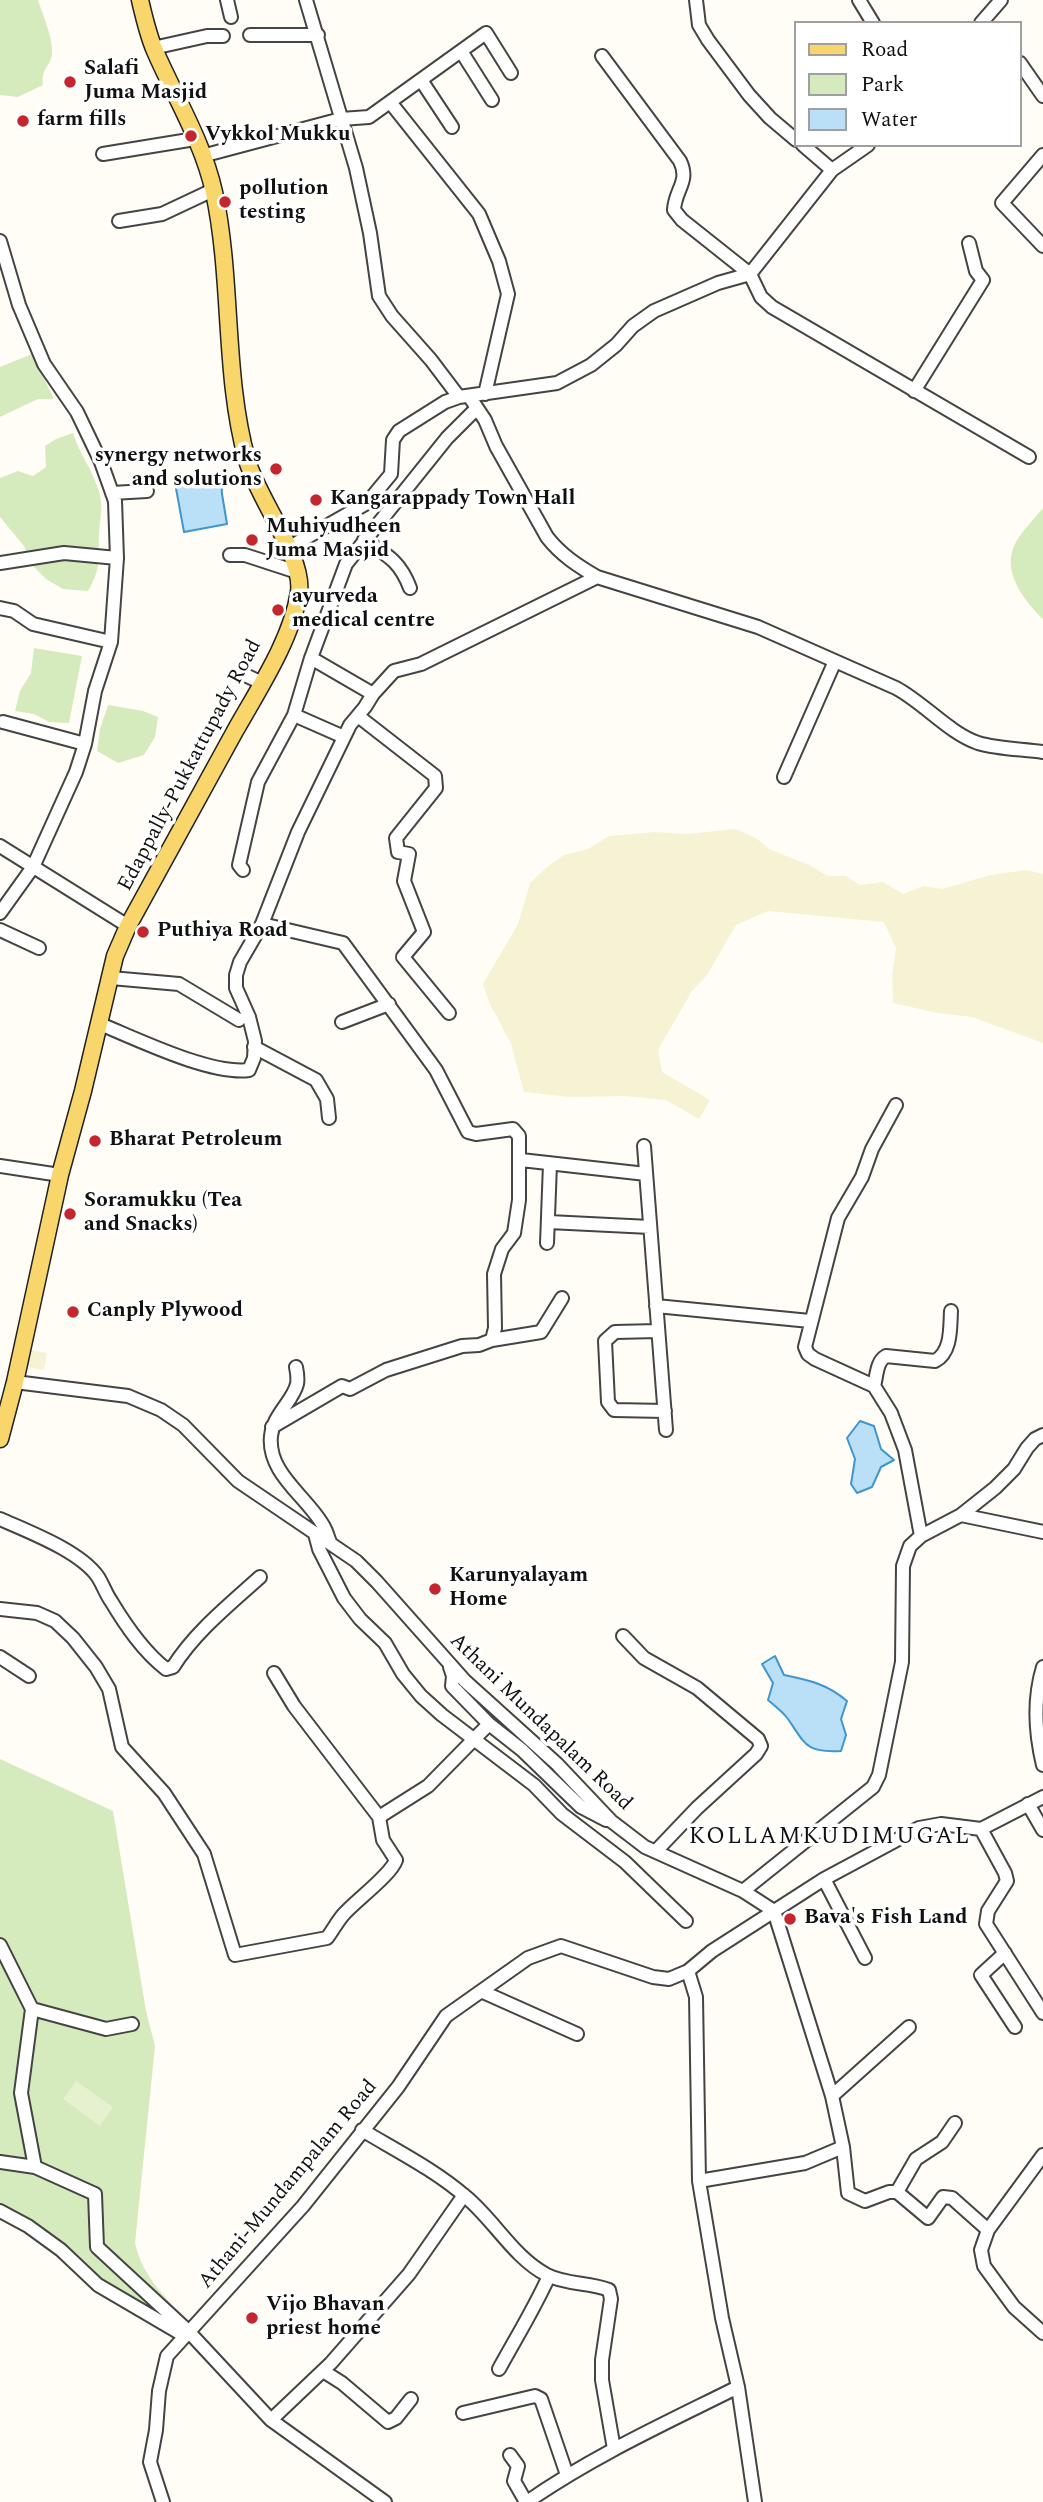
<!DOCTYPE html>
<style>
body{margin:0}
#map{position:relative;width:1043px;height:2502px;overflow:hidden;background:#fffdf5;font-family:Spectral,serif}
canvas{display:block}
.legend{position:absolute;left:794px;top:21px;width:228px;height:126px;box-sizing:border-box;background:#fff;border:2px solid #a0a0a0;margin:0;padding:9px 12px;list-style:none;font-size:21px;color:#111}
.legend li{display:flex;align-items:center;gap:14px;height:35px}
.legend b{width:35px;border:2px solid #a0a0a0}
</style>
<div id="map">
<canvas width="1043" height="2502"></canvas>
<ul class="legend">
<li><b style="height:9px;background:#f9d66b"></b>Road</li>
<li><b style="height:19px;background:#d5ebbd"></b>Park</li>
<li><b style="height:19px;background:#b9e0f7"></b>Water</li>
</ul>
</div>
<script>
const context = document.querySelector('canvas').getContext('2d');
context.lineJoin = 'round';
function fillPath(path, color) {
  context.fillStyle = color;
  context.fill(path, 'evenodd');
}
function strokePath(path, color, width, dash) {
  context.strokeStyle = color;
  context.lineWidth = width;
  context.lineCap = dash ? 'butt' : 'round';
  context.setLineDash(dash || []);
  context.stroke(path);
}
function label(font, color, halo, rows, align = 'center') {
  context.font = font + ' Spectral,serif';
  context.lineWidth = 7;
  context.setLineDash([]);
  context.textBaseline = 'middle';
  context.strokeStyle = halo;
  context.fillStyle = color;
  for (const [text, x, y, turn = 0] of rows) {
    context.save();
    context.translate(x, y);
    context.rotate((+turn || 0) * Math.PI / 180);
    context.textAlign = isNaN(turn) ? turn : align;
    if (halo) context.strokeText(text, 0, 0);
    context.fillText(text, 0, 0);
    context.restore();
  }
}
fillPath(new Path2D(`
 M735 829 756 838 769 849 809 865 828 876H846L860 885 883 882 903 894 924 886 942 889 990 875 1027 870 1043 874V1043L972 1017 938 1013 893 1003 892 976 896 948 884 922 768 911 736 925 707 975 692 991 658 1050 662 1072 710 1100 699 1119 666 1100 624 1096 570 1097 524 1092 511 1044 489 1002 483 984 518 924 530 883 548 866 564 855 588 849 609 836 655 832 687 834Z
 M29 1350 47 1353 44 1370 26 1367Z`), '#f6f3d4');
fillPath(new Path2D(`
 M0 0H38C43 16 53 37 52 54 50 68 41 67 43 85L18 97 0 95Z
 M32 354 54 399H38L0 417V367Z
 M73 433C79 453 92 469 98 489 104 505 100 517 99 533 98 559 102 567 88 591L63 589 46 579 30 563 24 546 0 517V478L18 471 33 476 46 467 45 446 56 439Z
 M1043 508V619C1024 601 1000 570 1016 542 1023 530 1034 519 1043 508Z
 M34 648 82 656 69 723 49 722 34 714 15 711 20 691 31 673Z
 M108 705 143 711 158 717 155 737 144 755 118 763 97 751 100 729Z
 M0 1759 113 1811 146 2011 155 2046 135 2243C143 2278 165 2296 188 2322L178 2329 122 2295 25 2217 0 2203Z`), '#d5ebbd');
fillPath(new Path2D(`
 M76 2081 113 2107 100 2126 63 2099Z`), '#e6f2cf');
const water = new Path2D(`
 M221 472 222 494 227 524 184 532 175 483 183 478Z
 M860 1421 874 1426 881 1449 894 1460 881 1467 872 1487 857 1493 851 1484 855 1459 847 1438Z
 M775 1656 784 1675C809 1680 827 1684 847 1701L841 1719 846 1735 841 1751C806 1753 806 1745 788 1719 783 1712 775 1706 768 1700L773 1683 762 1664Z`);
fillPath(water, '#b9e0f7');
strokePath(water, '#3f96cf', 2);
const minor = new Path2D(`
 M227 0 231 17
 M306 0 356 168 370 233 379 296 392 316 431 360 459 397
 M696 0 699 25 708 40 749 95 770 118 796 140
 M859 0 873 23
 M981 23 1001 0
 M250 35H318
 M153 48 207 36H223
 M461 51 492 100
 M602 56 680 161C690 182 675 189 674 210L682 220 750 274 761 297 772 307 1029 457
 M1020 63 1043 96
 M421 80 452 127
 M390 102 479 214 499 261 508 294 485 394
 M803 145 832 170
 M103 154 195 139
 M1043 155 1002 203 1043 246
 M202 156 341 119 369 117 486 33 511 73
 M119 221 162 214 213 190
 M0 241 19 305 44 364 77 412 101 462 115 501 117 558 111 642 95 691 85 744 76 772 33 867 0 913
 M914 391 983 280 976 271 969 243
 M469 396 485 420 496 446 547 537C561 555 578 566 597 577L758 627 896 688C924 703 949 733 978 743 998 749 1022 749 1043 752
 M112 493 147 491
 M364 540C387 555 400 561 410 588
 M288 548 367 503 391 474 393 440 399 431 445 402 459 397 557 383 591 365 616 345 633 326 654 311 718 283 750 274 832 170 868 145
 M230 555H245L297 572
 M0 563 64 553 117 558
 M0 608 14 611 33 624 111 642
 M311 658 373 694
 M243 674 262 683
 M294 715 344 737
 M358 716 435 776 436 788 396 838 398 852 409 854 404 881 424 932 403 957 449 1013
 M3 722 85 744
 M784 777 835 661
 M0 846 128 926
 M243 870 239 865 258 782 294 715 311 658 346 564 447 438 477 408
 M262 924 343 943 436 1070 468 1132 476 1134 513 1129 519 1136V1200L514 1233 502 1249 494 1274 495 1328 492 1340 479 1345 462 1346 386 1370 350 1389 342 1386 272 1427
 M0 930 39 948
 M111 978 179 984 239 1020
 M342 1022 389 1004
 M100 1024C137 1039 210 1075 249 1070L254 1058 255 1041 249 1017 236 988V975L240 962 262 924 298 832 350 725 365 707 373 694 394 671 421 664 597 577
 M254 1047 316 1080 327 1099 329 1118
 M896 1105 872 1149 862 1177 838 1218 805 1347 808 1354 815 1359 874 1386 891 1413 905 1450 921 1536
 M644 1146 666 1430
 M521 1160 646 1174
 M0 1166 60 1175
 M549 1222 650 1227
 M547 1243 550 1164
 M656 1306 810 1321
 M658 1331 615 1332 605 1341 608 1402 614 1410 665 1411
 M492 1340 541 1332 562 1298
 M296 1367C297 1372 298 1379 297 1384 293 1401 273 1415 271 1436 267 1474 308 1497 324 1527 327 1532 328 1538 330 1542
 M15 1382 128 1396 161 1410 183 1425 238 1481 356 1561 377 1582 465 1681 557 1764 611 1821 645 1847 743 1891 774 1911 832 2096 843 2147 848 2193 865 2201 889 2192H897L916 2159 942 2142 955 2123
 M874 1386C877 1376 876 1362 886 1356L935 1361C952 1352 950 1327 951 1311
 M961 1515 1043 1532
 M0 1519C29 1532 80 1551 98 1577 103 1585 106 1594 111 1601 126 1626 143 1651 166 1669L173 1667C195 1632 229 1605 260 1577
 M315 1534 319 1549 344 1598 360 1619 385 1643 403 1674 421 1696 442 1715 534 1785 562 1814 625 1862 686 1921
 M0 1609 37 1613 55 1621 73 1638 96 1667 109 1689 122 1747 164 1793 204 1854 235 1955 327 1938C333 1930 337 1922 343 1915 355 1901 391 1875 396 1860L383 1840 379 1817 294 1706 274 1673
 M623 1636 644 1658 697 1688 758 1739 761 1746 756 1754 697 1808 656 1851
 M0 1657 29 1676
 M450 1667 453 1676 452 1686 489 1724
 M1043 1667C1033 1700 1035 1732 1043 1765
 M1028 1804 1043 1830
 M379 1817 428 1786 489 1724 522 1750 581 1807 606 1820
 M981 1829 1005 1873 1007 1881 988 1911 986 1924 1043 2013
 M824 1879 865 1958
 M743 1891 873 1787 879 1775 902 1662 903 1566 910 1546 921 1536 961 1515 995 1488 1014 1469 1027 1448 1035 1439 1043 1435
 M0 1945 32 2009 21 2093 35 2167
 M1005 1953 981 1975 1015 2027
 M688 1971 696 1997 699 2181 722 2318 738 2387 755 2502
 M483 1992 577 2034
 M32 2009 106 2029 132 2024
 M832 2096 909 2027
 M362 2130C397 2151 435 2170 466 2197 494 2220 514 2258 547 2275 567 2285 589 2282 609 2290L611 2299 602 2360V2380L614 2449
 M1043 2155 988 2230 981 2250 984 2266 1014 2307 1043 2333
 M0 2162 35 2167 95 2194 97 2247 189 2332 271 2420 385 2502
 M699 2181 805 2163 843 2147
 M897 2192 928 2218 943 2197 952 2198 988 2230
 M0 2211 28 2226 61 2250 98 2285 185 2336
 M499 2369C516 2338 534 2309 549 2276
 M323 2371 342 2383 388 2422 396 2418 411 2399
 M463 2413 535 2396 541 2399 567 2475
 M271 2420 331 2363 409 2274 464 2195
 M510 2455 518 2466 514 2481 526 2502
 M163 2502 150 2462 156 2430 159 2391 167 2356 303 2206 398 2087 446 2016 528 1958 561 1946 653 1977 669 1979 688 1971 712 1951 824 1879 919 1828 941 1824 981 1829 1043 1797
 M527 2502C593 2456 666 2423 738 2387`);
const major = new Path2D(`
 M0 1439 15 1382 60 1175 83 1091 115 956 128 926C163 861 199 796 235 731 258 690 292 639 299 592 304 557 257 497 247 460 223 373 233 281 214 192 203 142 175 97 155 51 148 35 144 17 140 0`);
strokePath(minor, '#444', 16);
strokePath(major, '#222', 19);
strokePath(minor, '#fff', 12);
strokePath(major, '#f9d66b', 16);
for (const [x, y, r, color] of [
 [70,82,7,"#c4262e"],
 [23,121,7,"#c4262e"],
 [191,136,7,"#c4262e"],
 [225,202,7,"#c4262e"],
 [276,469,7,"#c4262e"],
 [316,500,7,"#c4262e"],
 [252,540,7,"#c4262e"],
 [278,610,7,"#c4262e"],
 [143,932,7,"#c4262e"],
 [95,1141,7,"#c4262e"],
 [70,1214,7,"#c4262e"],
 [73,1312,7,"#c4262e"],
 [435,1589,7,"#c4262e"],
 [790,1919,7,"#c4262e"],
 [252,2318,7,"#c4262e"]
]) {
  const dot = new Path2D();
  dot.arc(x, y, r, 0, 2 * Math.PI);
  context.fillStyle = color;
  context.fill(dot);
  strokePath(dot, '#fff', 2.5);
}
label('bold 21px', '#111', '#fff', [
 ["Salafi",84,70],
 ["Juma Masjid",84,94],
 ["farm fills",37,121],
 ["Vykkol Mukku",205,136],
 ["pollution",239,190],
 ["testing",239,214],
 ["synergy networks",262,457,"right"],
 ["and solutions",262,481,"right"],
 ["Kangarappady Town Hall",330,500],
 ["Muhiyudheen",266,528],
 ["Juma Masjid",266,552],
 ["ayurveda",292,598],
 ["medical centre",292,622],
 ["Puthiya Road",157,932],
 ["Bharat Petroleum",109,1141],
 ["Soramukku (Tea",84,1202],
 ["and Snacks)",84,1226],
 ["Canply Plywood",87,1312],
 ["Karunyalayam",449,1577],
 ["Home",449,1601],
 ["Bava's Fish Land",804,1919],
 ["Vijo Bhavan",266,2306],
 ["priest home",266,2330]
], 'left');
label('21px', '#111', '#fff', [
 ["Edappally-Pukkattupady Road",191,766,-62],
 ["Athani Mundapalam Road",540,1723,44],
 ["Athani-Mundampalam Road",289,2185,-50]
]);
context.letterSpacing = '2px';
label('23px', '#111', '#fff', [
 ["KOLLAMKUDIMUGAL",830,1838]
]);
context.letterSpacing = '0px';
</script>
